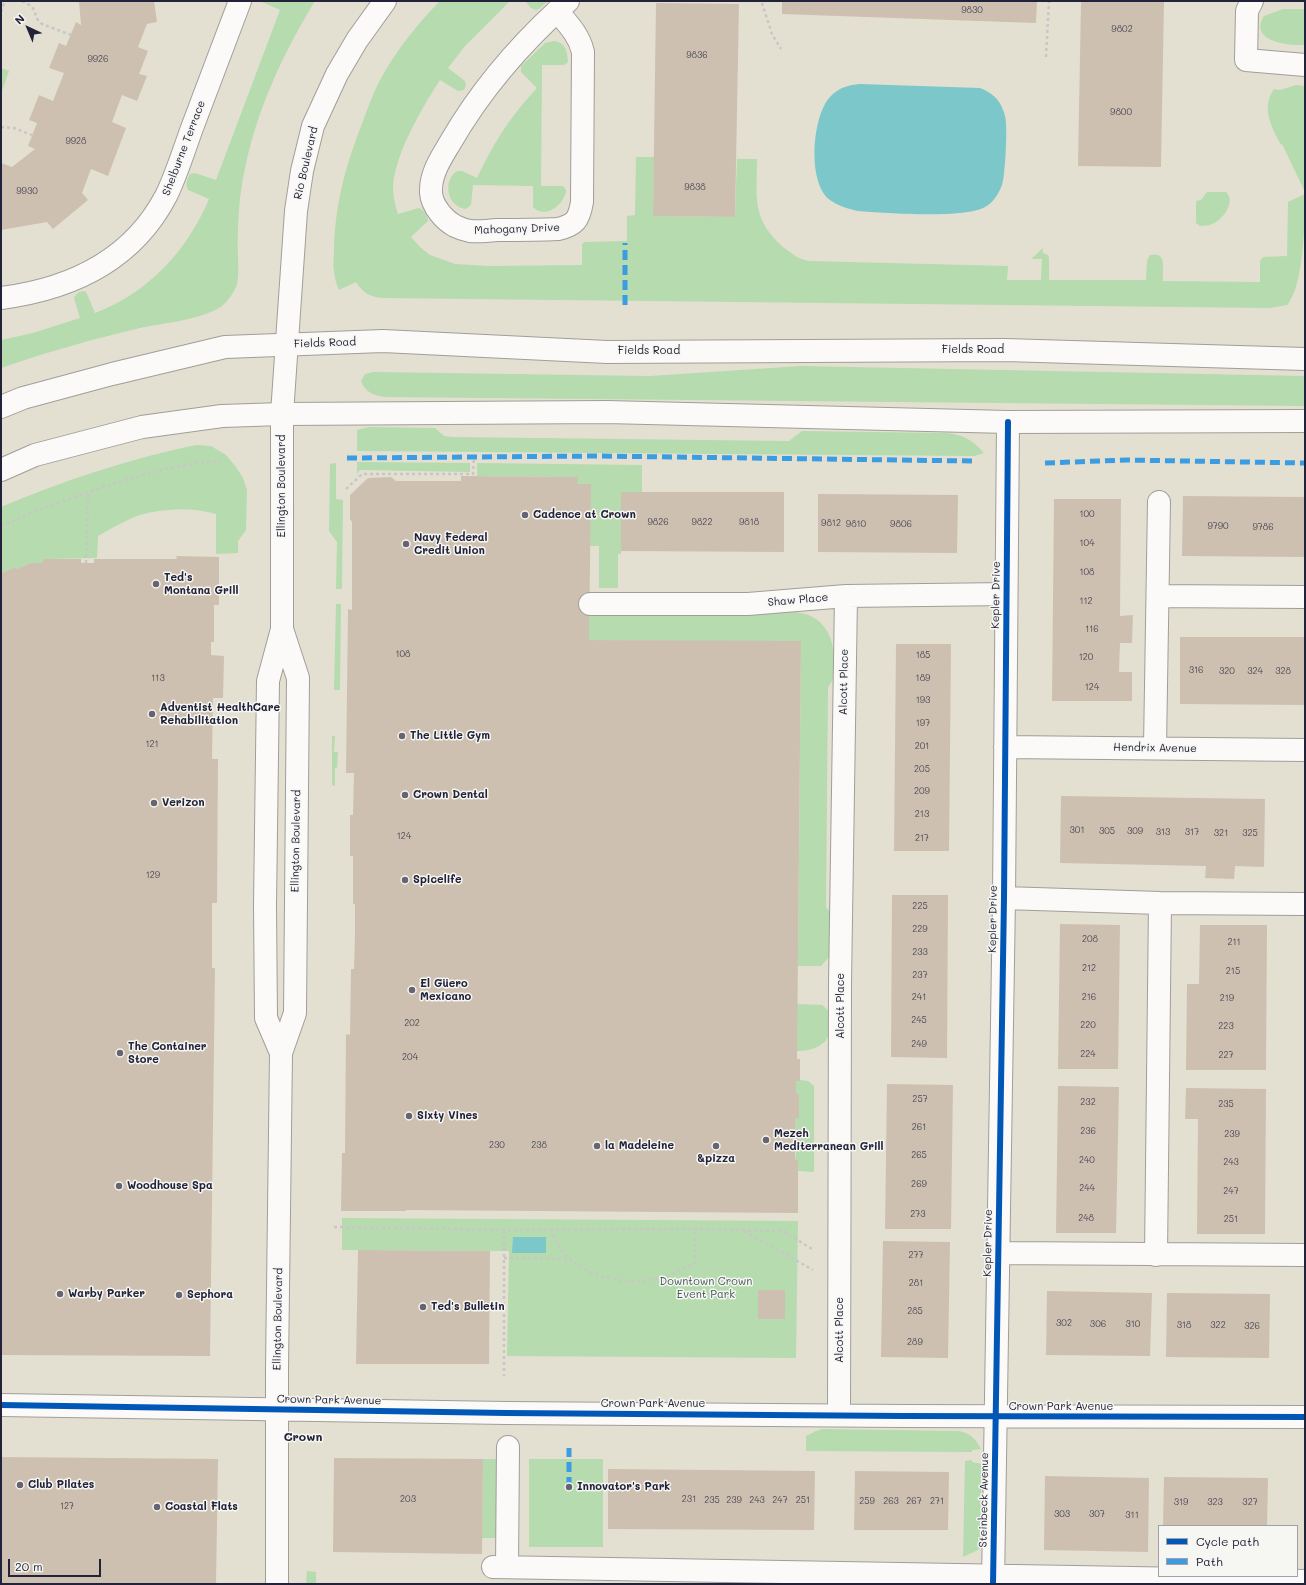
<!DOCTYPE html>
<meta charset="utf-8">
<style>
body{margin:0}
#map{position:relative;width:1306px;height:1585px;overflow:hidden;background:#e3e0d1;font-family:Mali,sans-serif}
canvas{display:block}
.frame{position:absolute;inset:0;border:2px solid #22223b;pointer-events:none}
.legend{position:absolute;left:1158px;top:1525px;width:140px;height:52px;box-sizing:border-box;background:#f6f6f2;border:1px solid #a1a1a9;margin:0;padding:5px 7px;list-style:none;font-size:12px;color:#22223b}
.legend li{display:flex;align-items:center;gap:8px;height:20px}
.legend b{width:20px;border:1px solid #a1a1a9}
.north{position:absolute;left:8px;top:8px;width:40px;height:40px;-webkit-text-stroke:3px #f6f6f2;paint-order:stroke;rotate:316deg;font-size:11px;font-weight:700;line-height:16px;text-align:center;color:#22223b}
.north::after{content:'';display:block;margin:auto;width:14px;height:18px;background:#22223b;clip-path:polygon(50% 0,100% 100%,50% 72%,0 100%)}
.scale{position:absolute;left:8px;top:1559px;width:93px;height:18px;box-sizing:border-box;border:2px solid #22223b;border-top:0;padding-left:5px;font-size:12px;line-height:14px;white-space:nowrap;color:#22223b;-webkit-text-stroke:3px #f6f6f2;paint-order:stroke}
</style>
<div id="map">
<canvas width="1306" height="1585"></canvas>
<div class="frame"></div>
<ul class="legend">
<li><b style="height:5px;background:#0057b8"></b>Cycle path</li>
<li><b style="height:5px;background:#3c9ce2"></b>Path</li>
</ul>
<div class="north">N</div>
<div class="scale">20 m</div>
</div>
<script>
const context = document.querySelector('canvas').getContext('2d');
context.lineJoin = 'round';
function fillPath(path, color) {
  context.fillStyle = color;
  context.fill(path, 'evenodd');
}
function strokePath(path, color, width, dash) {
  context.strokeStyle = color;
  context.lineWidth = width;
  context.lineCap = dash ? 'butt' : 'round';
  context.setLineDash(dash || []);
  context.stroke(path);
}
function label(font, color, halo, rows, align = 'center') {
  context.font = font + ' Mali,sans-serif';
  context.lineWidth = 3;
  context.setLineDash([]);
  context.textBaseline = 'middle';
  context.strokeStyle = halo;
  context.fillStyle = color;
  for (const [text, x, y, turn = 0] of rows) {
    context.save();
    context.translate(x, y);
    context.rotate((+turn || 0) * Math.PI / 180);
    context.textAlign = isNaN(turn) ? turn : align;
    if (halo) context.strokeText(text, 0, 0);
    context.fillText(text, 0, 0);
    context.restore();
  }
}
fillPath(new Path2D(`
 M260 1H315C276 65 246 133 239 209 238 225 237 241 238 257 238 265 239 276 237 284 234 293 227 303 219 308 199 320 163 323 140 328 93 339 47 352 1 368V340L33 333 80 318 74 298 75 296 79 292 85 291 87 294 95 313C148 293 187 251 209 199L188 190C185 185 187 179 190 174L195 173 216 180 280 10Z
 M440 1H510L465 46 448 68 465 81 466 85 464 90 458 91 440 80C422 108 395 153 393 187 393 196 395 205 398 214L419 208C424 210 428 215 428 221L411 237 420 247 430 255 455 264 489 266 582 265V244L585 242 627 241V216L635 215 636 157H654L653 216 735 217 737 159H757C757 198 751 218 783 247 791 253 799 260 810 261L1008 266 1007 280H1041L1042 259H1031L1043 248V253L1048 255 1049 258V280H1146L1147 261 1150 255C1168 251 1162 270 1163 281L1260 282V261L1263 257 1287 256 1288 202 1305 194C1305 220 1304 286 1287 305L1270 308 382 298C370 297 362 292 356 282L339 290C333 277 333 264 334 251 335 202 346 165 363 121 369 105 375 88 384 73 399 47 419 22 440 1Z
 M525 1H548L539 9 536 10 531 8Z
 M1283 9H1305V45C1288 46 1248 41 1264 16Z
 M554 41C566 43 567 51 568 62L564 65H542L541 186H563L566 190C565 204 546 220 533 207V186L473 185 471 205 466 209C447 207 442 181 457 171H462L477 178C495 141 509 118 537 88L521 72V66L545 43Z
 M1 68 9 71 1 94Z
 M1296 85 1305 86V192L1282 144 1281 145C1271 126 1261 108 1274 89L1280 90Z
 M1207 192H1226C1236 201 1224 217 1216 222 1211 225 1206 226 1200 226L1196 223V201L1201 200Z
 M801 366 1305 376V406L384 397C373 395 365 392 361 381L365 374 373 372 650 376Z
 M369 427 435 428 444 436 453 437 789 441 802 431 945 433C962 434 973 440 984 453L974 456 357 451V430Z
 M196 445 211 446 226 455 236 467 243 478 247 490 246 530 238 541V553L216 554V514C193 507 164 508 140 515 125 520 111 529 98 536L97 558 43 559V563H31L17 569 16 567 1 573V507C64 480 129 459 196 445Z
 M357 462 470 463V472L360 470 357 474Z
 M336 463V499L343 500 342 589H336L337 542 329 531 330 464Z
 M477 463 642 465V492H621V554H618V588H599V546H590L577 484V477L477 476Z
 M336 604H341L340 690H334Z
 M790 612C820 612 834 632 834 661 834 666 835 672 834 677 833 681 829 684 828 688L826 907 831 913 829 957 821 966H798L801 642 589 640V616H741Z
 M332 736H335L334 752H338L337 768H335V786L332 785Z
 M797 1004 822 1005 830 1012C830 1018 831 1026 830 1031 827 1047 810 1051 797 1051Z
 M800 1080 808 1081 814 1086V1172L798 1171V1160H795L799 1129H795L796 1118H799V1094L796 1093V1081Z
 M342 1218 798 1221 796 1358 507 1356 509 1251 342 1250Z
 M822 1429 959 1431C970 1433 976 1439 981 1449L972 1450V1452L806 1451V1436L816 1431Z
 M483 1459H497L496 1538H482Z
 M529 1459H603V1547H529Z
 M972 1460V1462L982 1464 980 1549 963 1557 965 1461Z
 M307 1571 316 1572V1584H306Z`), '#b5dbae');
fillPath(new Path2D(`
 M860 84 980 88C990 92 999 98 1003 110 1005 114 1006 120 1006 125 1007 135 1005 177 1002 185 999 193 993 203 985 207 964 219 885 213 858 211 849 209 838 206 830 200 807 183 812 116 830 97 839 87 849 85 860 84Z
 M513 1237H546V1253H512Z`), '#7bc7c9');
fillPath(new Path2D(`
 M79 1H154L157 22 147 24 138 47 148 51 139 74 147 76 137 101 122 95 112 122 126 128 108 176 91 169 82 193 88 200 53 229 47 222 1 230V163L12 167 35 149 28 146 37 123 29 120 39 95 53 101 64 73 49 68 59 43 66 46 76 22 81 25Z
 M782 1H1037L1036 23 782 14Z
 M1081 1H1164L1161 167 1078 166Z
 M656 3 739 4 735 217 653 216Z
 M461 476 578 477 577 484H591L589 640 801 641 797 1059H800V1081H796V1093L799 1094V1118H796L795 1129H799V1152H795V1160H798V1213L406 1210V1211H341L342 1153H345L346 1034 350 1035 351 969H354L355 935V904H353V856H350V815H353L354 773H346L348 609 352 610V522L350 519V495L368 478 391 477 396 481H461Z
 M621 492H784V552L621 551Z
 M818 494 958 495 957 553 818 552Z
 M1183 496 1305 497V557L1182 556Z
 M1054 499H1121L1120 616 1133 615 1132 643H1120L1119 672H1132V701H1052Z
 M176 556 219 557V605H214V642H211V655L224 656 223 698H213L212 759H218L217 903H212V968H215L210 1356 1 1355V573L16 567 17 569 31 563H43V559H81V563H94V559H177Z
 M1180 637H1305V705L1180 704Z
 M896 644H951L949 851H894Z
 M1061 796 1265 799 1264 867 1235 866 1234 879 1205 878 1206 866 1060 863Z
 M892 895H948L947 1058 891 1057Z
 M1060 924 1120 925 1118 1069H1058Z
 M1200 925H1267L1266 1070H1186L1187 984H1199Z
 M887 1084 953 1085 951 1229H885Z
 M1058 1086 1119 1087 1116 1233H1056Z
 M1186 1088 1266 1089 1265 1234H1197L1198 1119H1185Z
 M883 1241 950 1242 948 1358 881 1357Z
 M358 1250 490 1251 489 1364H356Z
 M758 1290H785V1319H758Z
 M1047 1291 1152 1293 1150 1356 1046 1355Z
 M1167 1293 1270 1294 1269 1358 1166 1357Z
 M1 1457 218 1459 216 1584H1Z
 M334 1458 483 1459 482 1554 333 1552Z
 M608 1469 815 1471 814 1530 608 1529Z
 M855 1471 949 1472 948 1530H854Z
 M1045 1476 1149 1478 1148 1552 1044 1550Z
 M1164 1477 1268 1478 1267 1526H1163Z`), '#cdc0b0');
const minor = new Path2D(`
 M1252 1 1247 11 1246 60 1305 65
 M557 11C568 24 579 35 583 52L582 202C579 220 575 225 558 229 537 230 517 230 497 230 488 231 478 232 470 231 465 230 459 228 455 226 444 220 432 206 431 193 430 174 441 158 450 143 481 89 522 42 568 1
 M1 298C71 289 132 261 166 196 176 176 184 150 192 128 208 86 224 43 240 1
 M1158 596 1305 597
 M590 604H748L846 596 1006 594
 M1005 747 1305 750
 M1155 747 1159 502
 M1004 898 1160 903 1305 904
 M281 1053 266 1018 265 905 268 681 282 629V414L296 211 302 171 313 126 337 74 357 40 385 1
 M998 1253 1305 1255
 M1156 1255 1160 903
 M1 1405C169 1407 337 1411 506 1413 772 1416 1039 1417 1305 1417
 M839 1415 840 984 846 596
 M493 1567 1305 1581
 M507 1567 508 1447
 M277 1584V1368L281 1053 295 1013 298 678 282 629
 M993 1584 1004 898 1008 422`);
const major = new Path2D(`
 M1 407 23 398 112 374 225 347 383 341 607 352 1005 350 1305 359
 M1 470 35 455 142 427 222 416 282 414 607 412 1008 422 1305 421`);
strokePath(minor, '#a09e99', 24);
strokePath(major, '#a09e99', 24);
strokePath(new Path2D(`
 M22 1C41 9 31 16 42 24L71 35
 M762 3 772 34 781 49
 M1 12 5 1
 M1046 57 1049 1
 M1 127 14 128 32 135
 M346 489 362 474H473L474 457
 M1 526C31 512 62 501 92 491 134 476 176 464 220 461
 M86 563 88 492
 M334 1227 504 1230 695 1229 783 1231 812 1249
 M550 1229C556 1241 562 1253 573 1261 596 1281 635 1285 664 1277 674 1274 685 1268 695 1263V1229
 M504 1230V1376
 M744 1231 813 1270
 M504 1258 571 1259`), '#c8c7c6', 2.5, [3, 3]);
strokePath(minor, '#fbfaf8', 22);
strokePath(major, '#fbfaf8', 22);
strokePath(new Path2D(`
 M625 305V243
 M347 458 598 456 972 461
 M1045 463 1127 460 1305 463
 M569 1487V1448`), '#3c9ce2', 5, [10, 5]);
strokePath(new Path2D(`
 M1 1405C169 1407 337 1411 506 1413 772 1416 1039 1417 1305 1417
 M993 1584 1004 898 1008 422`), '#0057b8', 6);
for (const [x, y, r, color] of [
 [525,515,4,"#666470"],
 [406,544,4,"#666470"],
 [156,584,4,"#666470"],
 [152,714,4,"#666470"],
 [402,736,4,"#666470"],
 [405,795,4,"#666470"],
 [154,803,4,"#666470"],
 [405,880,4,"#666470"],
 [412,990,4,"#666470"],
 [120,1053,4,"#666470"],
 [409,1116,4,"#666470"],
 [766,1140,4,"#666470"],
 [597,1146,4,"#666470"],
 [716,1146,4,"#666470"],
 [119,1186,4,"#666470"],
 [60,1294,4,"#666470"],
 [179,1295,4,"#666470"],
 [423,1307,4,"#666470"],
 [20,1485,4,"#666470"],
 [569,1487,4,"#666470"],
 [157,1507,4,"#666470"]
]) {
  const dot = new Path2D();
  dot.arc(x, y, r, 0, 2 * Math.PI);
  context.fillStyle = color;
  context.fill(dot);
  strokePath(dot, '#f6f6f2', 1.5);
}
label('9px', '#4d4a58', null, [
 ["9830",972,10],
 ["9802",1122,29],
 ["9836",697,55],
 ["9926",98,59],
 ["9800",1121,112],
 ["9928",76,141],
 ["9838",695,187],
 ["9930",27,191],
 ["100",1087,514],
 ["9826",658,522],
 ["9822",702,522],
 ["9818",749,522],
 ["9812",831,523],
 ["9810",856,524],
 ["9806",901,524],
 ["9790",1218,526],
 ["9786",1263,527],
 ["104",1087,543],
 ["108",1087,572],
 ["112",1086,601],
 ["116",1092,629],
 ["108",403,654],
 ["185",923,655],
 ["120",1086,657],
 ["316",1196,670],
 ["320",1227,671],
 ["324",1255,671],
 ["328",1283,671],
 ["113",158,678],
 ["189",923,678],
 ["124",1092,687],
 ["193",923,700],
 ["197",923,723],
 ["121",152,744],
 ["201",922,746],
 ["205",922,769],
 ["209",922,791],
 ["213",922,814],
 ["301",1077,830],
 ["305",1107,831],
 ["309",1135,831],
 ["313",1163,832],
 ["317",1192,832],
 ["321",1221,833],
 ["325",1250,833],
 ["124",404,836],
 ["217",922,838],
 ["129",153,875],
 ["225",920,906],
 ["229",920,929],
 ["208",1090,939],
 ["211",1234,942],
 ["233",920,952],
 ["212",1089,968],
 ["215",1233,971],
 ["237",920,975],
 ["241",919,997],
 ["216",1089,997],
 ["219",1227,998],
 ["245",919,1020],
 ["202",412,1023],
 ["220",1088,1025],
 ["223",1226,1026],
 ["249",919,1044],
 ["224",1088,1054],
 ["227",1226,1055],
 ["204",410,1057],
 ["257",920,1099],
 ["232",1088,1102],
 ["235",1226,1104],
 ["261",919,1127],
 ["236",1088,1131],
 ["239",1232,1134],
 ["230",497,1145],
 ["238",539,1145],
 ["265",919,1155],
 ["240",1087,1160],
 ["243",1231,1162],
 ["269",919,1184],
 ["244",1087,1188],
 ["247",1231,1191],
 ["273",918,1214],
 ["248",1086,1218],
 ["251",1231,1219],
 ["277",916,1255],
 ["281",916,1283],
 ["285",915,1311],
 ["302",1064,1323],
 ["306",1098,1324],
 ["310",1133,1324],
 ["318",1184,1325],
 ["322",1218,1325],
 ["326",1252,1326],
 ["289",915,1342],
 ["203",408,1499],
 ["231",689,1499],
 ["235",712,1500],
 ["239",734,1500],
 ["243",757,1500],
 ["247",780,1500],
 ["251",803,1500],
 ["259",867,1501],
 ["263",891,1501],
 ["267",914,1501],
 ["271",937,1501],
 ["319",1181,1502],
 ["323",1215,1502],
 ["327",1250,1502],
 ["127",67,1506],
 ["303",1062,1514],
 ["307",1097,1514],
 ["311",1132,1515]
]);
label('11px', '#22223b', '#f6f6f2', [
 ["Shelburne Terrace",184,148,-69],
 ["Rio Boulevard",306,163,-77],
 ["Mahogany Drive",517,229,-2],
 ["Fields Road",325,343,-2],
 ["Fields Road",973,350],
 ["Fields Road",649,351],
 ["Ellington Boulevard",282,486,-90],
 ["Kepler Drive",996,595,-89],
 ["Shaw Place",798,600,-5],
 ["Alcott Place",844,682,-89],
 ["Hendrix Avenue",1155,748,1],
 ["Ellington Boulevard",296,841,-89],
 ["Kepler Drive",993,919,-89],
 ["Alcott Place",841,1006,-90],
 ["Kepler Drive",988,1243,-89],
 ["Ellington Boulevard",278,1319,-89],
 ["Alcott Place",840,1330,-90],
 ["Crown Park Avenue",329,1400,1],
 ["Crown Park Avenue",653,1404],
 ["Crown Park Avenue",1061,1407],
 ["Steinbeck Avenue",984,1500,-89]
]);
label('bold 11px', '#22223b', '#f6f6f2', [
 ["Cadence at Crown",533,515],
 ["Navy Federal",414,538],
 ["Credit Union",414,551],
 ["Ted's",164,578],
 ["Montana Grill",164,591],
 ["Adventist HealthCare",160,708],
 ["Rehabilitation",160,721],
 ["The Little Gym",410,736],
 ["Crown Dental",413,795],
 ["Verizon",162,803],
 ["Spicelife",413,880],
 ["El Güero",420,984],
 ["Mexicano",420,997],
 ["The Container",128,1047],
 ["Store",128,1060],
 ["Sixty Vines",417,1116],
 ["Mezeh",774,1134],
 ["Mediterranean Grill",774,1147],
 ["la Madeleine",605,1146],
 ["&pizza",716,1159,"center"],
 ["Woodhouse Spa",127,1186],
 ["Warby Parker",68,1294],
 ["Sephora",187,1295],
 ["Ted's Bulletin",431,1307],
 ["Club Pilates",28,1485],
 ["Innovator's Park",577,1487],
 ["Coastal Flats",165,1507]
], 'left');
label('11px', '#435855', '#f6f6f2', [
 ["Downtown Crown",706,1282],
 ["Event Park",706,1295]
]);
label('bold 12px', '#22223b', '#f6f6f2', [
 ["Crown",303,1437]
]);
</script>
